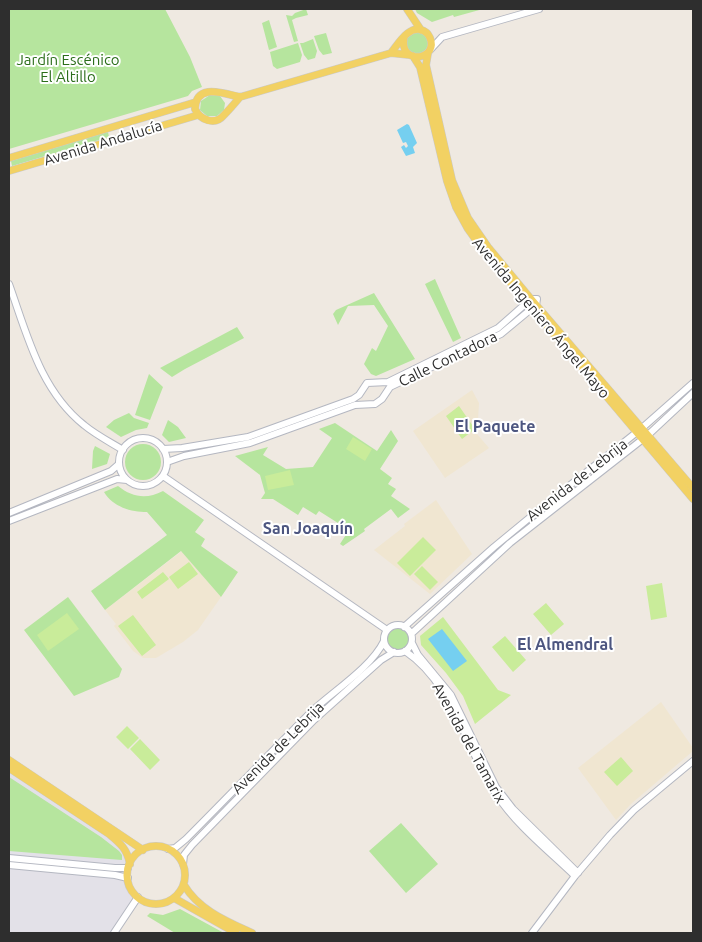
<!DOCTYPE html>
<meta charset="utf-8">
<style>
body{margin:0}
#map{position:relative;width:702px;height:942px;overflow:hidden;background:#efe9e1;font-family:Ubuntu,sans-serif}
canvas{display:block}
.frame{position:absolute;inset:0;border:10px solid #2e2e2e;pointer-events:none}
</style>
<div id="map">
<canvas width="702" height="942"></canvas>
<div class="frame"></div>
</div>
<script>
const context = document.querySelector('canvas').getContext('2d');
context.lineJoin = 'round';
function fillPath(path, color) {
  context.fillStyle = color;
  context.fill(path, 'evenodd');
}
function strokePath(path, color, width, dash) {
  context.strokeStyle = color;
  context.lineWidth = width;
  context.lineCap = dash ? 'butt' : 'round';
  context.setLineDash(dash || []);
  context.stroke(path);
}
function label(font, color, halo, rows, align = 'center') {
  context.font = font + ' Ubuntu,sans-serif';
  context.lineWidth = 4;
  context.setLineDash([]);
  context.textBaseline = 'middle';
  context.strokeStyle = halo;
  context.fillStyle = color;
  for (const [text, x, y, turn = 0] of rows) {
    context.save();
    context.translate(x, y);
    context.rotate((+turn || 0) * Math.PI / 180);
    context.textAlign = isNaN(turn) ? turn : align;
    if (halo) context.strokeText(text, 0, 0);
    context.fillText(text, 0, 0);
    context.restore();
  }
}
fillPath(new Path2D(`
 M9 769 122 846 130 865 128 873 130 886 139 899 113 933H9Z`), '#e3e1e8');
fillPath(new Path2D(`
 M472 390 479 403 477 434 489 448 445 478 413 431Z
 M436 500 472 554 430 594 374 550 405 526 404 524Z
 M182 551 221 597 198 630 183 642 156 658H143L133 651 114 626 116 624 105 610Z
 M661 702 693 748V751L631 804 616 820 578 768Z`), '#f0e6d1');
fillPath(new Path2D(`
 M9 9H165L190 57 202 87 192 91 188 96 9 149Z
 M306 9 308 15 296 18 292 20 298 41 294 42 286 15 292 16 295 13Z
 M415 9H483L454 17 453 15 432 22 417 13Z
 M269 20 277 47 269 50 262 23Z
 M406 43a11 11 0 1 1 22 0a11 11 0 1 1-22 0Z
 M326 33 332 53 323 55 319 50 314 36Z
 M313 39 317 51 315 58 308 60 304 55 300 43H303Z
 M298 43 302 55 300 62 277 69 273 66 270 52Z
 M210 95 220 96 225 103 224 110 217 116H207L200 110 201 101Z
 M108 132 109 137 12 166 11 161Z
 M435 279 461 338 453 342 425 284Z
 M374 293 415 359 376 376 371 374 364 364 372 348 376 351 388 326 374 305 348 306 338 325 333 314 336 310Z
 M237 327 244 338 185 369 172 377 160 368Z
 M149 374 163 387 150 420 135 415Z
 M129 413 134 418 149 423 147 428 136 430 121 437 106 427 114 420Z
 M168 420 178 427 186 438 169 442 162 435Z
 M335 423 377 451 391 430 398 441 380 469 392 478 388 484 396 489 391 496 410 509 398 518 391 509 364 529 365 531 343 546 340 544 349 530 319 511 316 515 303 507 298 515 273 499H261L265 493 260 475 235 456 268 447 263 455 286 469 313 467 332 438 319 429Z
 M125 462a18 18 0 1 1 36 0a18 18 0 1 1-36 0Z
 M95 446 110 454 107 464 92 469 93 451Z
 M118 486C132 497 146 500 163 491L204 520 195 532 205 539 201 546 238 572 221 597 181 551 105 610 91 591 167 535 147 512C131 512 113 507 104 492Z
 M68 597 122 669 119 677 74 696 24 630Z
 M386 639a12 12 0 1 1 24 0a12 12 0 1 1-24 0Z
 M9 777 101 837 119 851 122 855V860L9 851Z
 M401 823 438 864 406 893 369 851Z
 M180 909 224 933H175L147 916 150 913 163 915Z`), '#b6e59e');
fillPath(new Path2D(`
 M459 406 475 429 462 439 446 416Z
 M353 437 372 449 365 461 346 449Z
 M290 470 294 485 268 490 265 476Z
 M423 537 436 550 410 576 397 563Z
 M189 562 198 574 178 589 169 577Z
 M422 566 438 582 430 590 414 574Z
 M163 572 169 579 142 599 137 592Z
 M662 583 667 617 651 620 646 586Z
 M546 603 564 624 551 635 533 614Z
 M67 613 79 629 48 651 37 635Z
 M133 615 156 645 142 656 118 626Z
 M443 617 498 690 511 695 475 724 463 696 446 673 421 645 420 636Z
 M505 636 526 660 513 672 492 647Z
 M127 726 139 738 128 749 116 737Z
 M140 739 160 760 150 770 130 749Z
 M621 757 633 771 617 786 604 772Z`), '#c9ec9a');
fillPath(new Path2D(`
 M407 124 409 125 417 143 413 147 415 153 406 156 401 147 404 145 406 148 408 146 406 142 403 143 397 130Z
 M442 629 467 661 453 671 428 639Z`), '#75cff0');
const secondary = new Path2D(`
 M430 50 442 37 539 9
 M9 284C27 334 40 390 84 425 96 435 110 442 123 450
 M119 462a24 24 0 1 1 48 0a24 24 0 1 1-48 0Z
 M163 449 182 448 248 437 353 399 359 395 367 383 388 382 498 328 531 299H537L536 305 501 334 390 387 382 399 375 404 355 405 250 443 184 456 167 462
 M163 476 387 630
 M9 513 111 471 119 464
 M9 521 117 479 127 480
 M384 639a14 14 0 1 1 28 0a14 14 0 1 1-28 0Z
 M404 627 494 547 545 505 642 428 693 383
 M411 634 510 543 648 435 693 393
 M412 643 418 655 451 695 496 787 513 809 578 873
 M405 651C454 684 465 748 496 794 517 826 548 850 575 876
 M168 849 175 848 186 839C227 798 268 755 310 713 332 692 371 668 384 641
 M9 858 115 868H128
 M183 864 184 855 192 845 314 720 381 660 394 652
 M9 865 115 875 128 878
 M114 933 138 897
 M532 933 575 876 610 835 634 810 693 761`);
const primary = new Path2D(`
 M407 9 421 30
 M391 53C398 44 410 23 424 31 428 33 430 37 431 41 435 61 399 64 404 38
 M428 53 426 65 452 180 468 218 488 247 531 299 693 488
 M413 56 420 67 447 181 456 207 468 229 483 250 693 499
 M240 97C235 103 230 109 224 115 215 126 200 120 195 109 196 82 225 94 240 97L391 53 410 55
 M9 158 196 102
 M9 171 198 115
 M9 760 143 850
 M9 768 109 834C121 844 127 849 130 864
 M127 875a29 29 0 1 1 58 0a29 29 0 1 1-58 0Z
 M184 885C199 910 226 921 252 933
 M174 898 236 933`);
strokePath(secondary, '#b4b7c1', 8);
strokePath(primary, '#c9c9c9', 8);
strokePath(secondary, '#fff', 6);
strokePath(primary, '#f2d163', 7);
label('15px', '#2c6e1b', '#fff', [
 ["Jardín Escénico",68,60],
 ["El Altillo",68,77]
]);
label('15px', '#2e2e2e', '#fff', [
 ["Avenida Andalucía",103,143,-17],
 ["Avenida Ingeniero Ángel Mayo",541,318,50],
 ["Calle Contadora",448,359,-26],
 ["Avenida de Lebrija",577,480,-38],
 ["Avenida del Tamarix",469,743,61],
 ["Avenida de Lebrija",278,748,-45]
]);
label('bold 16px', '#4d5680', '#fff', [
 ["El Paquete",495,427],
 ["San Joaquín",308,529],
 ["El Almendral",565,645]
]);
</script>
